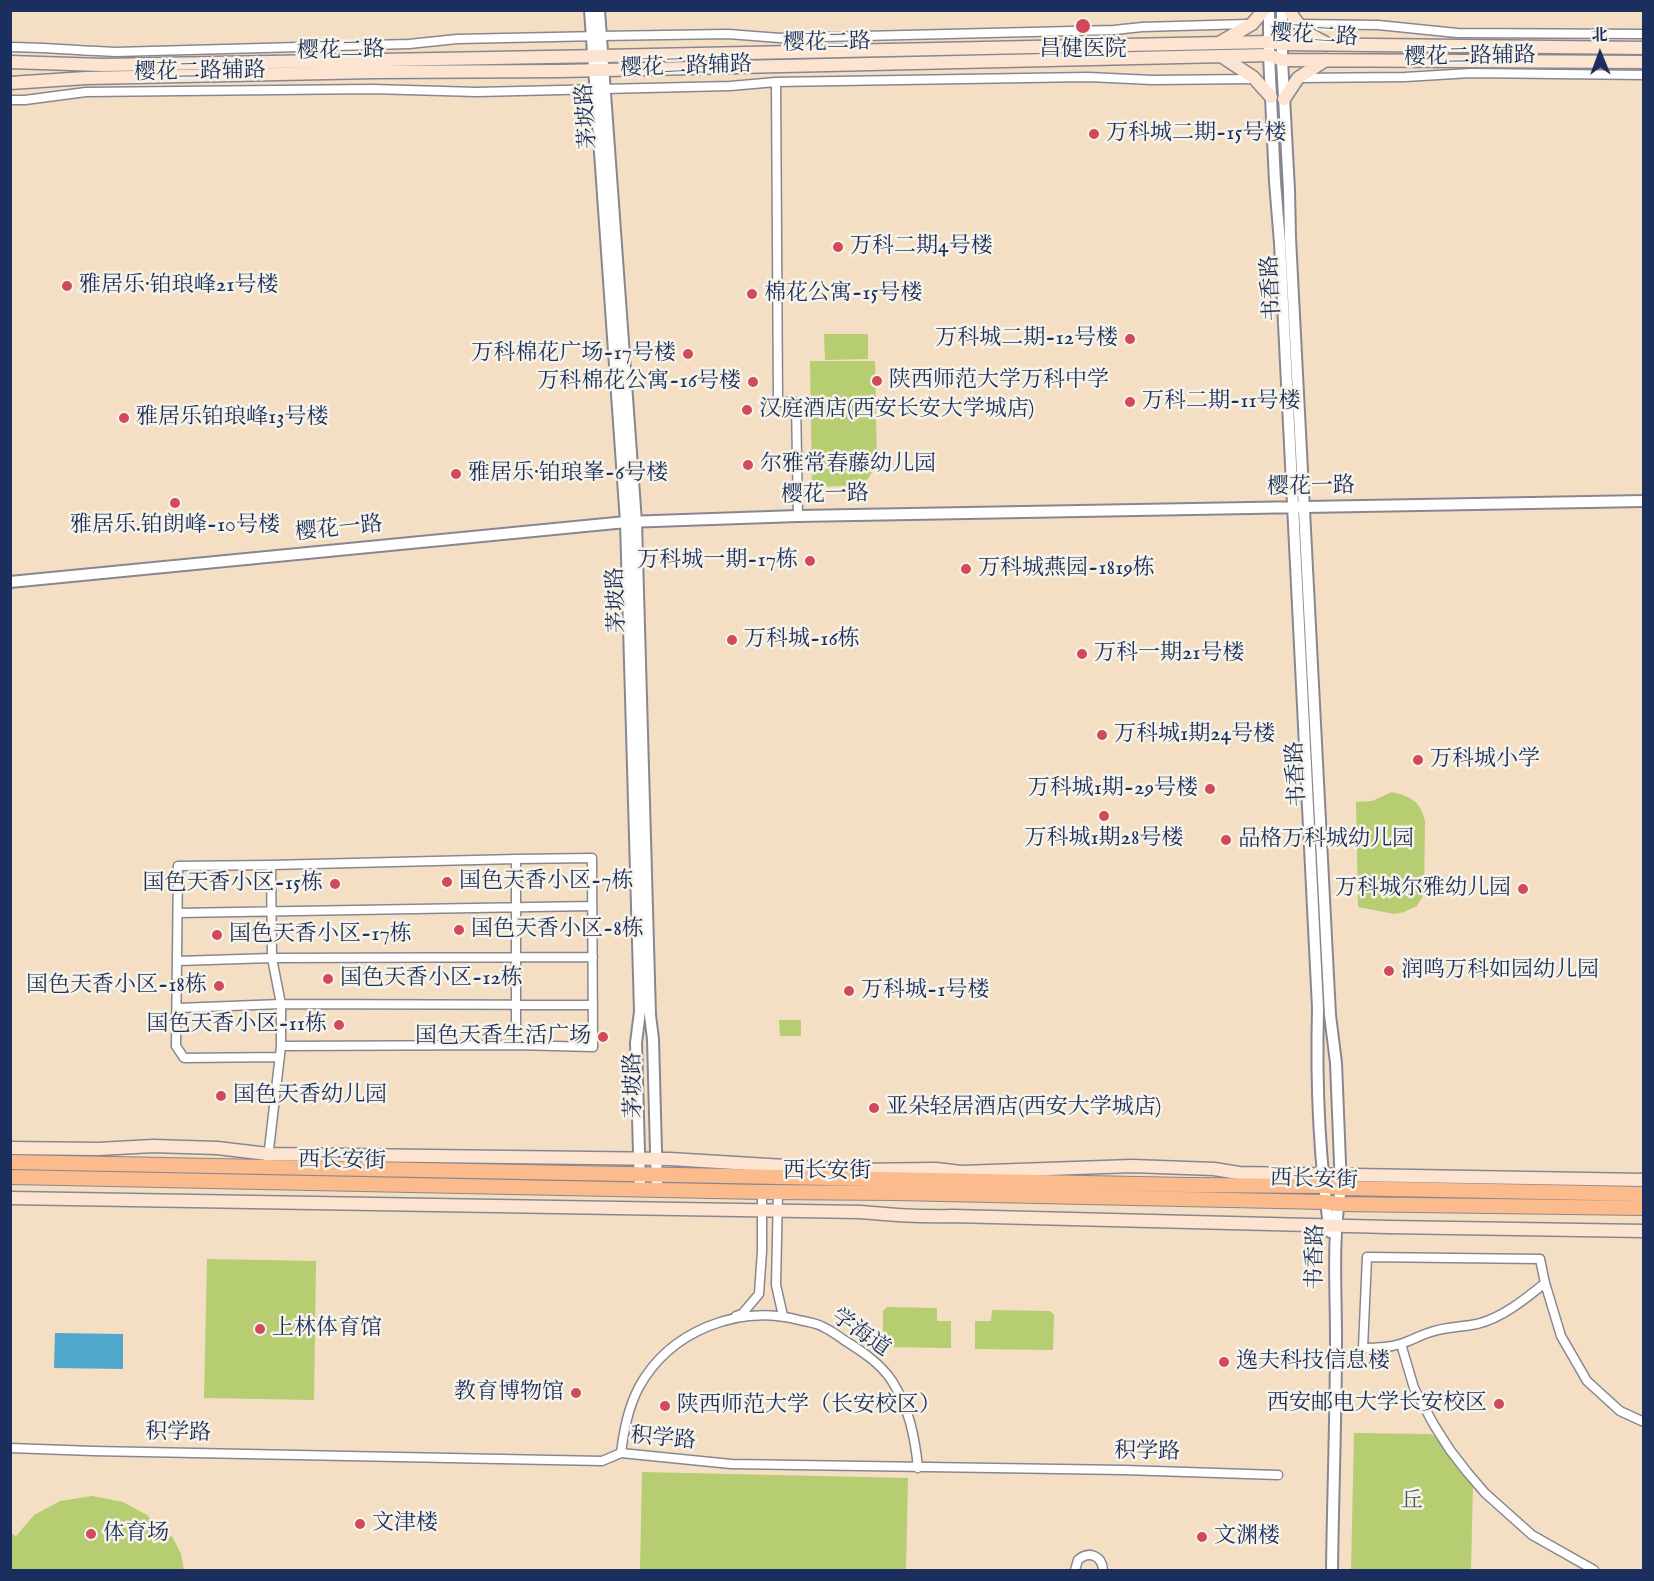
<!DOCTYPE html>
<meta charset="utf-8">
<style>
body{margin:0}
#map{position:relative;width:1654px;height:1581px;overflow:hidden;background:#f4dfc4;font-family:"IM FELL English","Noto Serif SC",serif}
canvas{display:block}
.frame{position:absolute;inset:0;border:12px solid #1b2f5e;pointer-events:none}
.north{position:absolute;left:1570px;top:24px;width:60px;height:60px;-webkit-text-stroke:4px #f7f3e8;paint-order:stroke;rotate:359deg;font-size:16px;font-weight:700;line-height:24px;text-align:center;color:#1b2f5e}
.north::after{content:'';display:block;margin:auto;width:21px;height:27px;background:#1b2f5e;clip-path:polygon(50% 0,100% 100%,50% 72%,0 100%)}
</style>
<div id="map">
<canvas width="1654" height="1581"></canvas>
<div class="frame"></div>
<div class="north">北</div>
</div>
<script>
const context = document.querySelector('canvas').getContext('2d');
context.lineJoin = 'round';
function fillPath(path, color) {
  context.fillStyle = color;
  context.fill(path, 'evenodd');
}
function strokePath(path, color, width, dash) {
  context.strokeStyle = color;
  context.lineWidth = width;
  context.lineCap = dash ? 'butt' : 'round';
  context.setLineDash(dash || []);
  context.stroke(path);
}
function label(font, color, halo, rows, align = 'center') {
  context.font = font + ' "IM FELL English","Noto Serif SC",serif';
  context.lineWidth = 5;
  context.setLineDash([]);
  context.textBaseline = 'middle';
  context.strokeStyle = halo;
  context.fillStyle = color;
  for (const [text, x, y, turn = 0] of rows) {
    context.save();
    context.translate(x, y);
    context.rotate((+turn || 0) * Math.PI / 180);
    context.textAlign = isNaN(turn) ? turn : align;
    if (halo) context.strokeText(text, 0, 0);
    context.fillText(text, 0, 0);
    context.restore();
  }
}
fillPath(new Path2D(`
 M824 334H868V359L825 360Z
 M810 361H875L877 463 868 479 857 484 842 486 812 487Z
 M1392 792C1412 797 1420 801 1425 821L1424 894 1417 906 1404 912 1394 914 1358 907 1356 802 1372 801Z
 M779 1020H801V1036H780Z
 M207 1259 316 1261 314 1400 204 1398Z
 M887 1307 937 1308V1321H951V1348L883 1347V1311Z
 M992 1310 1050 1311 1054 1315 1053 1350 975 1349V1321H991Z
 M1354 1433 1430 1434 1442 1439 1473 1482 1471 1570H1351Z
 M642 1472 908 1478 906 1570H640Z
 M92 1496 123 1502 147 1515 167 1538 172 1536 181 1554 184 1570H11V1533L16 1536 34 1515 60 1501Z`), '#b6cd71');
fillPath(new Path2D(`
 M55 1333 123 1334V1369L54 1368Z`), '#4fa7cc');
const minor = new Path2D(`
 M1298 24 1378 25 1457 33 1644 34
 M10 47C45 47 80 51 115 52L409 44 457 39 601 36 728 34 780 38 1114 30 1142 27 1248 24
 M1299 78 1405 77 1471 73 1644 75
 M776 82 778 402H796L798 516
 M10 100H25L86 92 372 89 477 92 730 86 776 82 1088 77 1152 80 1254 79
 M178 913 592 906
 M178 961 272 958 593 957
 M178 1008 281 1004 593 1005
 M281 1046 516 1045 593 1047 592 858 516 859
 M280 1057 184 1058 176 1046 178 866 271 865 516 859V1045
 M268 1158 281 1046V1004L272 958 271 865
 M778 1192 776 1285 783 1316
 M1545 1283C1524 1300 1502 1318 1477 1324 1462 1327 1445 1327 1431 1332 1420 1335 1411 1341 1400 1344 1388 1348 1376 1348 1363 1348L1367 1257 1540 1259 1545 1283 1561 1336 1587 1381 1620 1411 1644 1422
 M736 1316 742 1314 759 1294 762 1251V1192
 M1401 1344 1414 1388 1434 1425 1450 1450 1467 1472 1485 1493 1532 1535 1594 1570
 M10 1448 93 1451 602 1461 621 1453 731 1464 1124 1470 1278 1475
 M621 1453C624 1430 628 1408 639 1387 670 1331 738 1304 799 1320 807 1322 818 1323 825 1328 832 1331 838 1336 844 1340 863 1352 880 1363 892 1381 909 1408 915 1437 918 1468
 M1075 1570 1078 1560C1089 1550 1102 1556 1103 1570`);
const tertiary = new Path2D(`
 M590 10 626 522 640 1011 636 1043 640 1189
 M599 10 636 522 650 1015 653 1039 657 1189
 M1269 10V55L1275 182 1280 243 1318 1008C1316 1082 1319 1158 1330 1232
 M1282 10V60L1289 190 1290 238 1330 1015 1336 1063 1341 1188C1332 1236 1336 1288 1336 1338 1336 1415 1333 1493 1332 1570
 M10 582 626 522 798 516 1644 501`);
const secondary = new Path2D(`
 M1289 10C1301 30 1306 33 1326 43
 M1219 43 1252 24 1264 10
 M1221 56 1253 77 1271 97
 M10 62 103 65 603 56 1270 42 1282 44 1644 48
 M10 83 86 78 375 72 561 71 1269 55 1282 60 1644 62
 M1284 99 1298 78 1326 60
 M10 1148 98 1149 153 1146 217 1148 268 1154 670 1159 851 1170 936 1169 961 1172 1132 1166 1214 1169 1239 1173 1644 1180
 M10 1198 860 1212C891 1215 921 1217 952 1216L1389 1227 1644 1231`);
const primary = new Path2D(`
 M10 1162 1189 1185 1324 1186 1341 1188 1644 1194
 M10 1177 762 1192 894 1193 1325 1202 1338 1204 1644 1208`);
strokePath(minor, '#888791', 11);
strokePath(tertiary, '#888791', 14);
strokePath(secondary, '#888791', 15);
strokePath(primary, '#888791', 16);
strokePath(minor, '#fff', 8);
strokePath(tertiary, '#fff', 10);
strokePath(secondary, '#fde4d1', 12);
strokePath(primary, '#fbbb8c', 14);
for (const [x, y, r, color] of [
 [1083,26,8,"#d1495b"],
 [1094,134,6,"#d1495b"],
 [838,247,6,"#d1495b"],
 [67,286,6,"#d1495b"],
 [752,294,6,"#d1495b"],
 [1130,339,6,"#d1495b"],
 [688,354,6,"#d1495b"],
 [877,381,6,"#d1495b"],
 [753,382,6,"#d1495b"],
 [1130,402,6,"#d1495b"],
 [747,410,6,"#d1495b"],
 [124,418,6,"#d1495b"],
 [748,465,6,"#d1495b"],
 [456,474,6,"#d1495b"],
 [175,503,6,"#d1495b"],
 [810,561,6,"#d1495b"],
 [966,569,6,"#d1495b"],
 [732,640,6,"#d1495b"],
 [1082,654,6,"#d1495b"],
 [1102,735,6,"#d1495b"],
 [1418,760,6,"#d1495b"],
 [1210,789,6,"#d1495b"],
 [1104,816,6,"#d1495b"],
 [1226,840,6,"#d1495b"],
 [447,882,6,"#d1495b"],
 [335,884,6,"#d1495b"],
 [1523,889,6,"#d1495b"],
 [459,930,6,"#d1495b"],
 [217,935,6,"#d1495b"],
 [1389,971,6,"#d1495b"],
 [328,979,6,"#d1495b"],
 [219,986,6,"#d1495b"],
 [849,991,6,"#d1495b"],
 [339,1025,6,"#d1495b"],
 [603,1037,6,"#d1495b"],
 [221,1096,6,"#d1495b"],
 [874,1108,6,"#d1495b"],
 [260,1329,6,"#d1495b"],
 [1224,1362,6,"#d1495b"],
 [576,1393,6,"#d1495b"],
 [1499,1404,6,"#d1495b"],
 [665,1406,6,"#d1495b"],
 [360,1524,6,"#d1495b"],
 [91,1534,6,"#d1495b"],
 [1202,1537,6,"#d1495b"]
]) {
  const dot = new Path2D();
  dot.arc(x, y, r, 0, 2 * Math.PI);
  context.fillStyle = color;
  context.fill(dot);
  strokePath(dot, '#f7f3e8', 2);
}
label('22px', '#1b2f5e', '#f7f3e8', [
 ["樱花二路",1314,37,3],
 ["樱花二路",827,44,-1],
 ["樱花二路",341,52,-1],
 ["樱花二路辅路",1470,58,-1],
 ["樱花二路辅路",686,68,-2],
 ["樱花二路辅路",200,73,-1],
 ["茅坡路",588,116,-94],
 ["书香路",1273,288,-93],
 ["樱花一路",1311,488,-1],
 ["樱花一路",825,496,-1],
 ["樱花一路",339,530,-6],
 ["茅坡路",618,600,-92],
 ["书香路",1298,774,-93],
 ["茅坡路",635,1085,-91],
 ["西长安街",342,1162,1],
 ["西长安街",827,1172],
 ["西长安街",1314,1181,2],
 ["书香路",1317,1257,-89],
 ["学海道",860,1334,35],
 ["积学路",178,1434,1],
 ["积学路",663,1440,5],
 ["积学路",1147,1453,1]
]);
label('22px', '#1b2f5e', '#f7f3e8', [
 ["昌健医院",1083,50,"center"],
 ["万科城二期-15号楼",1106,134],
 ["万科二期4号楼",850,247],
 ["雅居乐·铂琅峰21号楼",79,286],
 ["棉花公寓-15号楼",764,294],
 ["万科城二期-12号楼",1118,339,"right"],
 ["万科棉花广场-17号楼",676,354,"right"],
 ["陕西师范大学万科中学",889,381],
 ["万科棉花公寓-16号楼",741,382,"right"],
 ["万科二期-11号楼",1142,402],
 ["汉庭酒店(西安长安大学城店)",759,410],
 ["雅居乐铂琅峰13号楼",136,418],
 ["尔雅常春藤幼儿园",760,465],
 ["雅居乐·铂琅峯-6号楼",468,474],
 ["雅居乐.铂朗峰-10号楼",175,526,"center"],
 ["万科城一期-17栋",798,561,"right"],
 ["万科城燕园-1819栋",978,569],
 ["万科城-16栋",744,640],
 ["万科一期21号楼",1094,654],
 ["万科城1期24号楼",1114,735],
 ["万科城小学",1430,760],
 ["万科城1期-29号楼",1198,789,"right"],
 ["万科城1期28号楼",1104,839,"center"],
 ["品格万科城幼儿园",1238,840],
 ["国色天香小区-7栋",459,882],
 ["国色天香小区-15栋",323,884,"right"],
 ["万科城尔雅幼儿园",1511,889,"right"],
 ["国色天香小区-8栋",471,930],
 ["国色天香小区-17栋",229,935],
 ["润鸣万科如园幼儿园",1401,971],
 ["国色天香小区-12栋",340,979],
 ["国色天香小区-18栋",207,986,"right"],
 ["万科城-1号楼",861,991],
 ["国色天香小区-11栋",327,1025,"right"],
 ["国色天香生活广场",591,1037,"right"],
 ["国色天香幼儿园",233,1096],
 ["亚朵轻居酒店(西安大学城店)",886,1108],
 ["上林体育馆",272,1329],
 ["逸夫科技信息楼",1236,1362],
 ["教育博物馆",564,1393,"right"],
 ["西安邮电大学长安校区",1487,1404,"right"],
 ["陕西师范大学（长安校区）",677,1406],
 ["文津楼",372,1524],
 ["体育场",103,1534],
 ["文渊楼",1214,1537]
], 'left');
label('22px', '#425663', '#f7f3e8', [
 ["丘",1412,1502]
]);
</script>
